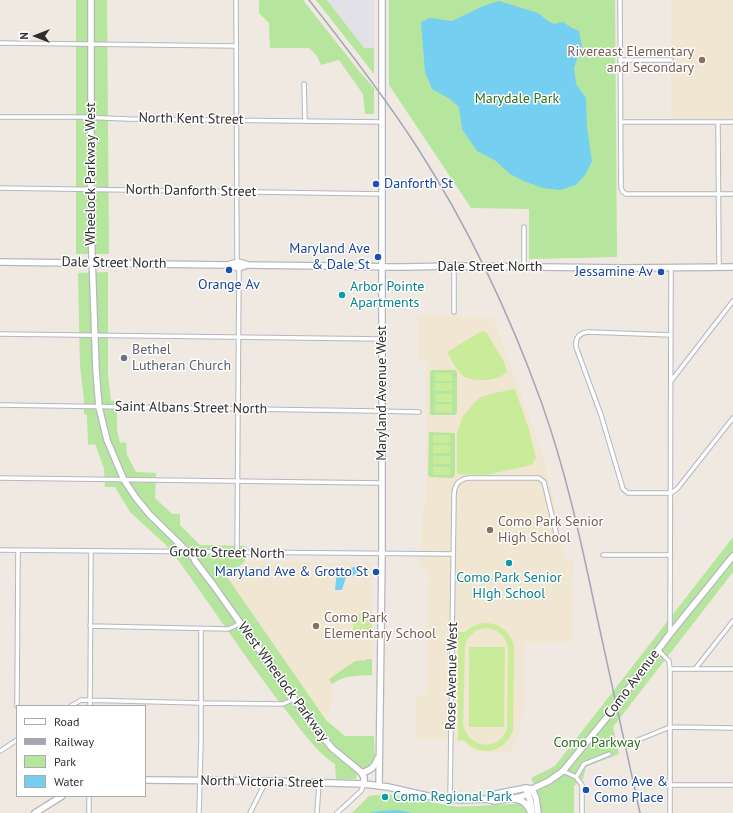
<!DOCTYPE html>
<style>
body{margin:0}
#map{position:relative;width:733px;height:813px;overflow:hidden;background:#efe9e1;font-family:"PT Sans",sans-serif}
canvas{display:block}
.legend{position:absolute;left:16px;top:705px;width:130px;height:92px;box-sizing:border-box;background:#fff;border:1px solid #ababab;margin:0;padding:5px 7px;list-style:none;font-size:12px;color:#2e2e2e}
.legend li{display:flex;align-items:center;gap:8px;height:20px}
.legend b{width:20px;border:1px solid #ababab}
.north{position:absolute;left:16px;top:16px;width:40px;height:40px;-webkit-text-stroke:3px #fff;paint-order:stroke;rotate:270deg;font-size:11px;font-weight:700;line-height:16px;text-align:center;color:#2e2e2e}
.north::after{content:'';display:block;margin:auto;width:14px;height:18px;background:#2e2e2e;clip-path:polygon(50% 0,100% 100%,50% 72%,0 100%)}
</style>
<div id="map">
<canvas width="733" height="813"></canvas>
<ul class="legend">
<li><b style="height:5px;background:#fff"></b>Road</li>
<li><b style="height:5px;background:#a3a6b8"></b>Railway</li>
<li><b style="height:11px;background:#b6e59e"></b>Park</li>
<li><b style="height:11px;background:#75cff0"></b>Water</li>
</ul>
<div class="north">N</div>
</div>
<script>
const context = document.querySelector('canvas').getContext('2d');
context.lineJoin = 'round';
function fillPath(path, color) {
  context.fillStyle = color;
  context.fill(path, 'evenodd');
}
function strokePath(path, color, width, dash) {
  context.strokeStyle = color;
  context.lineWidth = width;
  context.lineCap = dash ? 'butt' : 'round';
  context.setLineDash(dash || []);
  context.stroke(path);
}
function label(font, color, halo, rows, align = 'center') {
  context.font = font + ' "PT Sans",sans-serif';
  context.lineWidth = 3;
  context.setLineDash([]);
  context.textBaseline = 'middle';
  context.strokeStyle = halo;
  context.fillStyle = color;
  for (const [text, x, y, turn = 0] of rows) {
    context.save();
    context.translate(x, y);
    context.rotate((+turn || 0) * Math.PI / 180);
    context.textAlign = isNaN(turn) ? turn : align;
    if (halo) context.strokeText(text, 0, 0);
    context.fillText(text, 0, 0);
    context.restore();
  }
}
fillPath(new Path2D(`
 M327 0H374V48H364Z`), '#e3e1e8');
fillPath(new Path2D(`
 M671 0H733V119H671Z
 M460 314V317H493L543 456 552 494 565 559 573 560 572 642 524 643 523 716H520V730L510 753 473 752 464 742H457L450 739H415L416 696 427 695 429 576 419 562 421 549 422 511 423 510 425 504 426 495 427 361H418V316Z
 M215 561 372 563V675L349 676 338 680 332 684V687L333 694V700L330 707 326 720Z`), '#f0e6d1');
fillPath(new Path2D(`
 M76 0H107L109 254H76Z
 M259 0H303L359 71 374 88V114H365L363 94 339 60 321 65 317 56 309 48H270L269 23 259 13Z
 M316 0H327L364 48H374V74Z
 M389 0H615L617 257 529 259V209L471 208 389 85Z
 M108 272V374L111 401H117V430L120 443 126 442 127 455 136 472 156 473 155 498 172 514H180V525L200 545 246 546 245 561 227 577 326 720 345 736H374L375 761C372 766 369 768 363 768L357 774 356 779H336L335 764C317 753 301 730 288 713 249 664 215 611 178 560L165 544 130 512 115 487H105L104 468 95 444 88 445 87 415 84 414V400L80 366 78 273Z
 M432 370H455L457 372V413L455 415H430V372Z
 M429 432 455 433V474L453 478 430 477 428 475Z
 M733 537V572L613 727 619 754 586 767 583 779 574 786V813H352L369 796 387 794 457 807 515 804 540 798 531 778 555 766Z
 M366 659H372V675C357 676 344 675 332 684L329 679 355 661 366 660Z`), '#b6e59e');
fillPath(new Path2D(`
 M482 331 486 332 503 360 507 371C501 382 469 383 461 374 455 368 451 359 447 352Z
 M435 373H452V381H435Z
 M435 383H452V391H435Z
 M515 389 529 430 536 458 532 465 485 475 457 474V433L463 416 475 402 481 397 494 393Z
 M435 394H452V402H435Z
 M435 404H452V412H435Z
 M433 435H450V443H433Z
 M433 445H450V453H433Z
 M433 456H450V464H433Z
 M433 467H450V475H433Z
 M366 612H372V630L370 632H353V623L355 616Z
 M483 623C499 622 510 631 514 646L513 730C505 753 481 758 464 740L458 741V632H465L473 626ZM484 628C497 628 508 637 508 651L507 728C499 753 467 749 463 723L465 645C468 636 474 630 484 628Z
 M469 647H505L504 727H469Z`), '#c9ec9a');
fillPath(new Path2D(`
 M499 1 538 13 548 21 554 24 563 22 572 28 579 31 583 52 577 59 574 68 576 84 586 98 587 127 592 161 585 175 576 185 560 190 543 188 526 182 510 174 496 161 477 151 462 129 459 107 450 99 432 89 425 72 421 22 430 18 452 21 483 6Z
 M359 566 358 574 346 577 342 590H335L337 571Z
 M396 810 413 813H370L373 812Z`), '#75cff0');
const street = new Path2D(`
 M236 0 237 259 238 262
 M620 0 621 188 623 192 626 194H733
 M0 43 236 46
 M620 60H671
 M304 84 305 121
 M0 117H80L128 119 382 122
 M621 122H733
 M718 122 719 267
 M0 188 382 194
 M524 267V227
 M454 312V266
 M0 334 382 339
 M671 335 588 332C579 333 575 338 576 347L601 415 623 489 628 493H671L677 489 733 418
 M671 381 733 301
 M0 405 375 411 419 412
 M0 478 381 483
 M0 550 453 554
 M237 553 239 268
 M603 555H670
 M90 626 228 629 235 626 240 623
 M670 633 671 268
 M658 650 669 661 670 669V813
 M670 669H733
 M695 669 733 621
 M17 706 18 550
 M71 706 81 700 201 703 283 704 294 699
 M90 706 91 551
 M638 740 670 727 733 728
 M0 751 17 740
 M563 771 576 777 582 785V813
 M576 777 584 764 609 754
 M670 785H733
 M450 799 454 497C454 486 457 480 468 478H539L544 482 557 537
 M89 813V796
 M199 813 201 740V629
 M250 813 266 781
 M317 813 319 783
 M337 813 361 791 364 784`);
const secondary = new Path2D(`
 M91 0V227L96 370 99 407 107 440 124 480 136 498 150 515 194 558 195 561 214 586 309 720 332 748 360 771 364 777V784
 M0 262 228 265 238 262 248 265 404 267 454 266 624 268 733 267
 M229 265 239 268 247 265
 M361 773C371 770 374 768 378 758
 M145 780 266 781 364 784 388 787 432 797 462 800 487 799 496 794 526 788 532 789
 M379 786 382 554V0
 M532 789 536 798 538 813
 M527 792 530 800 532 811
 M487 799 495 801 520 797 528 794 532 789 549 781 563 771 608 716 670 634 733 556
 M514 799C524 800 528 805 531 813
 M35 813 62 796`);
strokePath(street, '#b4b7c1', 5.5);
strokePath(secondary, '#b4b7c1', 8);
strokePath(street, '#fff', 3.5);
strokePath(secondary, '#fff', 5.5);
strokePath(new Path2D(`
 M309 0C347 48 384 96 417 147 469 228 510 315 542 404 565 469 580 536 594 603 610 673 625 743 640 813`), '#a3a6b8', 1.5);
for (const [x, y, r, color] of [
 [702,60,4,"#8d6e63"],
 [376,184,4,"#1a4fb4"],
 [378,257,4,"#1a4fb4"],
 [229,270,4,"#1a4fb4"],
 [661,272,4,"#1a4fb4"],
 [342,295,4,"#0f9aa8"],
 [124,358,4,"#6b7280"],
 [490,530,4,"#8d6e63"],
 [509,563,4,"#0f9aa8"],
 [376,572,4,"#1a4fb4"],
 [316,626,4,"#8d6e63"],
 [586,790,4,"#1a4fb4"],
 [385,797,4,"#0f9aa8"]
]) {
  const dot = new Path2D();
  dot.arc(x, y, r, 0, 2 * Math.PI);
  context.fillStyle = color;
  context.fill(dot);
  strokePath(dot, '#fff', 1.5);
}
label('14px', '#785e54', '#fff', [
 ["Rivereast Elementary",694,52,"right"],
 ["and Secondary",694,68,"right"],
 ["Como Park Senior",498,522],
 ["High School",498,538],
 ["Como Park",324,618],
 ["Elementary School",324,634]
], 'left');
label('14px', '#2c6e1b', '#fff', [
 ["Marydale Park",517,99],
 ["Como Parkway",597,743]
]);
label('14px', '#2e2e2e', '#fff', [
 ["North Kent Street",191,119,1],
 ["Wheelock Parkway West",91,174,-90],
 ["North Danforth Street",191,191,1],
 ["Dale Street North",114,263,1],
 ["Dale Street North",490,267],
 ["Maryland Avenue West",382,393,-90],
 ["Saint Albans Street North",191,408,1],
 ["Grotto Street North",227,553,1],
 ["Rose Avenue West",452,676,-89],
 ["West Wheelock Parkway",283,682,54],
 ["Como Avenue",632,684,-53],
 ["North Victoria Street",262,782,1]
]);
label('14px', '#164399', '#fff', [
 ["Danforth St",384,184,"left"],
 ["Maryland Ave",370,249],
 ["& Dale St",370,265],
 ["Jessamine Av",653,272],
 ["Orange Av",229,285,"center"],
 ["Maryland Ave & Grotto St",368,572],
 ["Como Ave &",594,782,"left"],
 ["Como Place",594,798,"left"]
], 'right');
label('14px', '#0d838f', '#fff', [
 ["Arbor Pointe",350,287],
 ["Apartments",350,303],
 ["Como Park Senior",509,578,"center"],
 ["HIgh School",509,594,"center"],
 ["Como Regional Park",393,797]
], 'left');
label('14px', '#5b616d', '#fff', [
 ["Bethel",132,350],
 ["Lutheran Church",132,366]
], 'left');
</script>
